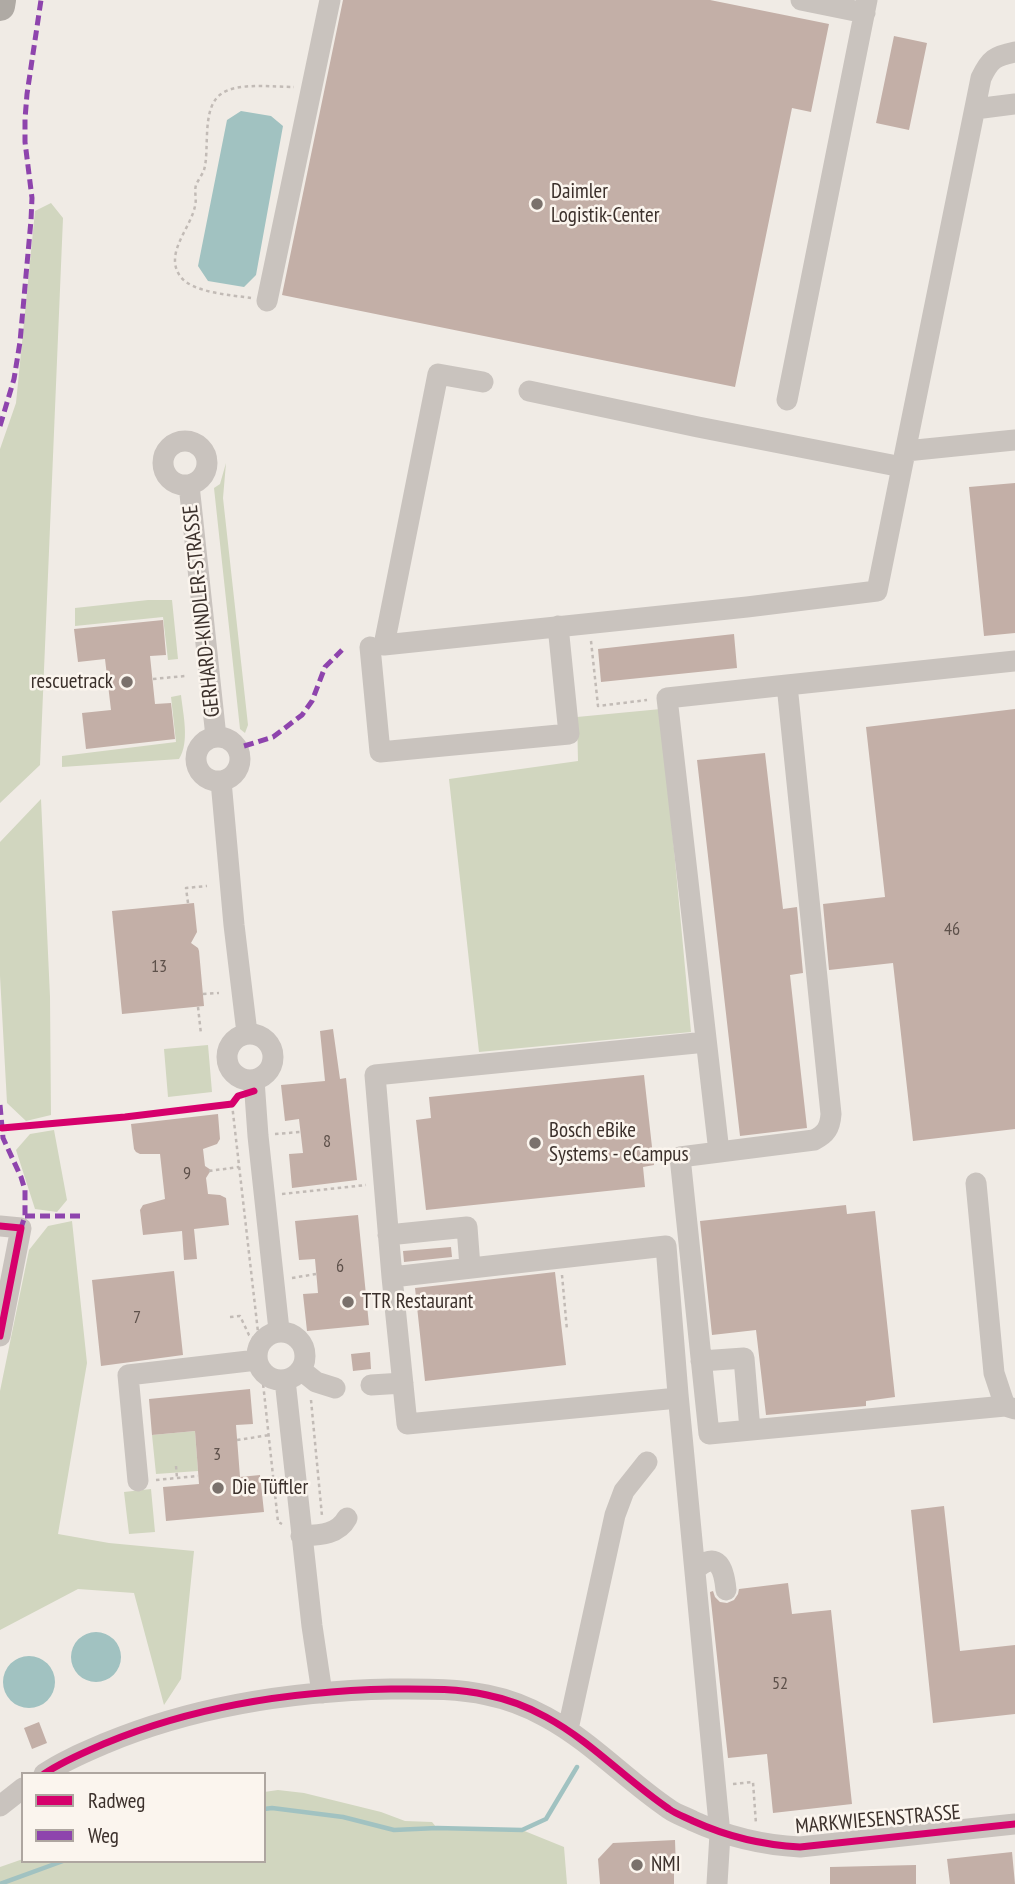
<!DOCTYPE html>
<meta charset="utf-8">
<style>
body{margin:0}
#map{position:relative;width:1015px;height:1884px;overflow:hidden;background:#f0ebe5;font-family:"PT Sans Narrow",sans-serif}
canvas{display:block}
.legend{position:absolute;left:21px;top:1772px;width:245px;height:91px;box-sizing:border-box;background:#fbf5ee;border:2px solid #aea6a0;margin:0;padding:9px 12px;list-style:none;font-size:21px;color:#3b302b}
.legend li{display:flex;align-items:center;gap:14px;height:35px}
.legend b{width:35px;border:2px solid #aea6a0}
</style>
<div id="map">
<canvas width="1015" height="1884"></canvas>
<ul class="legend">
<li><b style="height:9px;background:#d6006c"></b>Radweg</li>
<li><b style="height:9px;background:#8e44ad"></b>Weg</li>
</ul>
</div>
<script>
const context = document.querySelector('canvas').getContext('2d');
context.lineJoin = 'round';
function fillPath(path, color) {
  context.fillStyle = color;
  context.fill(path, 'evenodd');
}
function strokePath(path, color, width, dash) {
  context.strokeStyle = color;
  context.lineWidth = width;
  context.lineCap = dash ? 'butt' : 'round';
  context.setLineDash(dash || []);
  context.stroke(path);
}
function label(font, color, halo, rows, align = 'center') {
  context.font = font + ' "PT Sans Narrow",sans-serif';
  context.lineWidth = 5;
  context.setLineDash([]);
  context.textBaseline = 'middle';
  context.strokeStyle = halo;
  context.fillStyle = color;
  for (const [text, x, y, turn = 0] of rows) {
    context.save();
    context.translate(x, y);
    context.rotate((+turn || 0) * Math.PI / 180);
    context.textAlign = isNaN(turn) ? turn : align;
    if (halo) context.strokeText(text, 0, 0);
    context.fillText(text, 0, 0);
    context.restore();
  }
}
fillPath(new Path2D(`
 M51 203 63 218 40 765 0 803V449L16 403 35 211Z
 M226 463 223 498 248 725 245 733 240 729 214 488 220 484Z
 M148 600H172L178 659 168 660 163 617 75 626V608Z
 M181 695C183 714 190 742 179 759L62 767V756L176 742 171 697Z
 M661 709 691 1032 479 1052 449 779 578 761 577 717Z
 M41 799 50 997 51 1115 26 1121 7 1103 0 976V842Z
 M208 1045 212 1092 168 1097 164 1049Z
 M54 1130 67 1200 57 1212 35 1209 16 1150 30 1134Z
 M72 1221 87 1363 58 1534 109 1543 194 1551 181 1679 164 1705 134 1593 78 1589 0 1630V1391L29 1250 48 1226Z
 M195 1431 198 1471 156 1474 152 1435Z
 M151 1489 155 1532 129 1534 124 1492Z
 M278 1790 304 1793 381 1812 405 1821 432 1822 437 1828 522 1830 564 1847 567 1884H0V1867L23 1859V1861H264V1792Z`), '#d1d6bf');
fillPath(new Path2D(`
 M241 111 271 116 283 126 256 275 244 287 208 281 198 266 227 120Z
 M71 1657a25 25 0 1 1 50 0a25 25 0 1 1-50 0Z
 M3 1682a26 26 0 1 1 52 0a26 26 0 1 1-52 0Z`), '#a1c2c1');
strokePath(new Path2D(`
 M264 1809 272 1808 343 1817 394 1830 437 1828 522 1830 546 1819 577 1767
 M0 1884 63 1861`), '#a1c2c1', 4.5);
fillPath(new Path2D(`
 M343 0H710L829 24 811 112 792 108 735 387 282 295Z
 M894 36 927 43 909 130 876 123Z
 M1015 483V633L984 636 969 487Z
 M163 620 166 655 150 656 155 704 171 703 175 739 86 749 82 713 111 710 105 659 78 662 74 629Z
 M734 634 737 668 601 682 598 649Z
 M1015 709V1129L913 1141 893 963 829 970 823 904 885 897 866 727Z
 M765 753 783 909 797 907 803 973 790 975 807 1128 740 1136 697 760Z
 M194 903 197 932 191 943 198 948 199 951 204 1006 122 1014 112 911Z
 M333 1029 340 1079 346 1078 357 1180 292 1188 289 1154 303 1153 299 1119 285 1121 281 1085 325 1081 320 1031Z
 M644 1075 654 1165 643 1167 645 1187 426 1210 416 1120 431 1118 429 1097Z
 M218 1114 220 1139 217 1144 203 1149 205 1166 211 1170 206 1178 208 1194 220 1195 226 1198 229 1225 194 1229 197 1259 184 1260 182 1231 143 1235 140 1210 143 1205 165 1199 160 1154H140L136 1152 134 1149 131 1124Z
 M846 1205 847 1214 875 1211 895 1397 866 1401V1406L766 1415 756 1330 712 1335 700 1221Z
 M358 1215 369 1325 307 1331 303 1294 318 1293 315 1259 299 1260 295 1221Z
 M451 1247 452 1257 404 1262 403 1251Z
 M174 1271 183 1355 101 1366 92 1280Z
 M555 1272 566 1365 425 1381 415 1288Z
 M370 1352 371 1369 353 1371 351 1354Z
 M250 1389 253 1424 236 1425 240 1477 260 1475 264 1512 166 1521 163 1487 199 1484 195 1431 152 1435 149 1399Z
 M944 1506 960 1651 1015 1645V1714L933 1723 911 1510Z
 M788 1583 792 1614 831 1610 852 1804 773 1813 767 1754 728 1758 710 1592 713 1591 715 1597 720 1602 727 1603 734 1600 738 1594 739 1589Z
 M39 1722 47 1743 32 1749 24 1728Z
 M675 1840 676 1870 674 1873V1884H600L598 1859 613 1843Z
 M1012 1852 1015 1884H950L947 1859Z
 M916 1865V1884H830V1867Z`), '#c3afa7');
strokePath(new Path2D(`
 M251 298C232 295 192 293 180 276 164 253 191 228 195 206 197 199 194 192 196 185 198 180 202 175 204 170 210 150 201 108 221 94 237 82 274 87 294 87
 M591 641 598 706 647 700
 M153 679 185 676
 M188 903 186 888 207 886
 M203 994 219 993
 M198 1007 201 1034
 M232 1104 258 1332 251 1342
 M275 1134 300 1132
 M209 1171 239 1167
 M282 1194 366 1185
 M562 1275 567 1330
 M292 1278 316 1274
 M230 1317 240 1316 249 1335 253 1338
 M259 1379 263 1383 278 1522 282 1524
 M311 1400 322 1516
 M237 1440 270 1435
 M176 1466 177 1478
 M156 1480 198 1476
 M733 1784 753 1782 756 1824`), '#c2bbb6', 2.5, [3.5, 3.5]);
strokePath(new Path2D(`
 M801 0 865 13
 M975 109 1015 104
 M267 301 330 0
 M483 382 438 374 384 645 747 607 877 591 902 467
 M529 391 698 427 902 467 981 78C990 59 995 56 1015 52
 M787 400 867 0
 M163 463a22 22 0 1 1 44 0a22 22 0 1 1-44 0Z
 M906 451 1015 440
 M189 485 216 737
 M370 647 380 752 569 734 558 626
 M196 759a22 22 0 1 1 44 0a22 22 0 1 1-44 0Z
 M221 781 234 925 247 1033
 M227 1057a23 23 0 1 1 46 0a23 23 0 1 1-46 0Z
 M254 1080 258 1136 279 1330
 M719 1152 667 698 787 685
 M976 1183 994 1373 1005 1406 1015 1409
 M0 1226 21 1228 0 1336
 M388 1235 467 1227 470 1267
 M392 1277 666 1246 678 1394 720 1834 717 1884
 M257 1356a24 24 0 1 1 48 0a24 24 0 1 1-48 0Z
 M701 1361 744 1358 750 1430
 M301 1370 316 1382 335 1388
 M285 1380 312 1626 322 1693
 M371 1385 403 1383
 M678 1398 407 1424 392 1277 375 1075 706 1042
 M1005 1406 709 1434 680 1157 814 1140C826 1134 830 1128 831 1114L787 685 1015 661
 M138 1481 128 1375 257 1360
 M301 1536C319 1535 338 1535 347 1518
 M695 1570C718 1549 724 1569 726 1590
 M568 1729 615 1515 624 1491 647 1462
 M44 1774C63 1761 85 1752 106 1743 195 1706 295 1691 391 1689 423 1689 455 1688 487 1695 507 1699 528 1707 546 1717 592 1742 626 1780 669 1809 676 1814 685 1817 693 1821 728 1837 761 1845 800 1847L1015 1824
 M0 1806 23 1788`), '#c9c3be', 21);
strokePath(new Path2D(`
 M0 6 1 0`), '#afaaa4', 30);
strokePath(new Path2D(`
 M0 426 14 379 20 342 31 220 32 198 25 142V119L27 94 41 0
 M244 746 273 737 302 715 312 701 325 667 342 650
 M0 1105 3 1138 21 1177 25 1190V1216L21 1228
 M25 1216H80`), '#8e44ad', 5, [10, 5]);
strokePath(new Path2D(`
 M2 1128 125 1117 232 1104 238 1096 254 1091
 M0 1226 21 1228 0 1336
 M44 1774C63 1761 85 1752 106 1743 195 1706 295 1691 391 1689 423 1689 455 1688 487 1695 507 1699 528 1707 546 1717 592 1742 626 1780 669 1809 676 1814 685 1817 693 1821 728 1837 761 1845 800 1847L1015 1824`), '#d6006c', 7);
for (const [x, y, r, color] of [
 [537,204,7,"#7a716c"],
 [127,682,7,"#7a716c"],
 [535,1143,7,"#7a716c"],
 [348,1302,7,"#7a716c"],
 [218,1488,7,"#7a716c"],
 [637,1865,7,"#7a716c"]
]) {
  const dot = new Path2D();
  dot.arc(x, y, r, 0, 2 * Math.PI);
  context.fillStyle = color;
  context.fill(dot);
  strokePath(dot, '#fbf5ee', 2.5);
}
label('18px', '#5d504a', null, [
 ["46",952,930],
 ["13",159,967],
 ["8",327,1142],
 ["9",187,1174],
 ["6",340,1267],
 ["7",137,1318],
 ["3",217,1455],
 ["52",780,1684]
]);
label('21px', '#3b302b', '#fbf5ee', [
 ["Daimler",551,192],
 ["Logistik-Center",551,216],
 ["rescuetrack",113,682,"right"],
 ["Bosch eBike",549,1131],
 ["Systems - eCampus",549,1155],
 ["TTR Restaurant",362,1302],
 ["Die Tüftler",232,1488],
 ["NMI",651,1865]
], 'left');
label('21px', '#3b302b', '#fbf5ee', [
 ["GERHARD-KINDLER-STRASSE",202,611,-96],
 ["MARKWIESENSTRASSE",878,1820,-5]
]);
</script>
